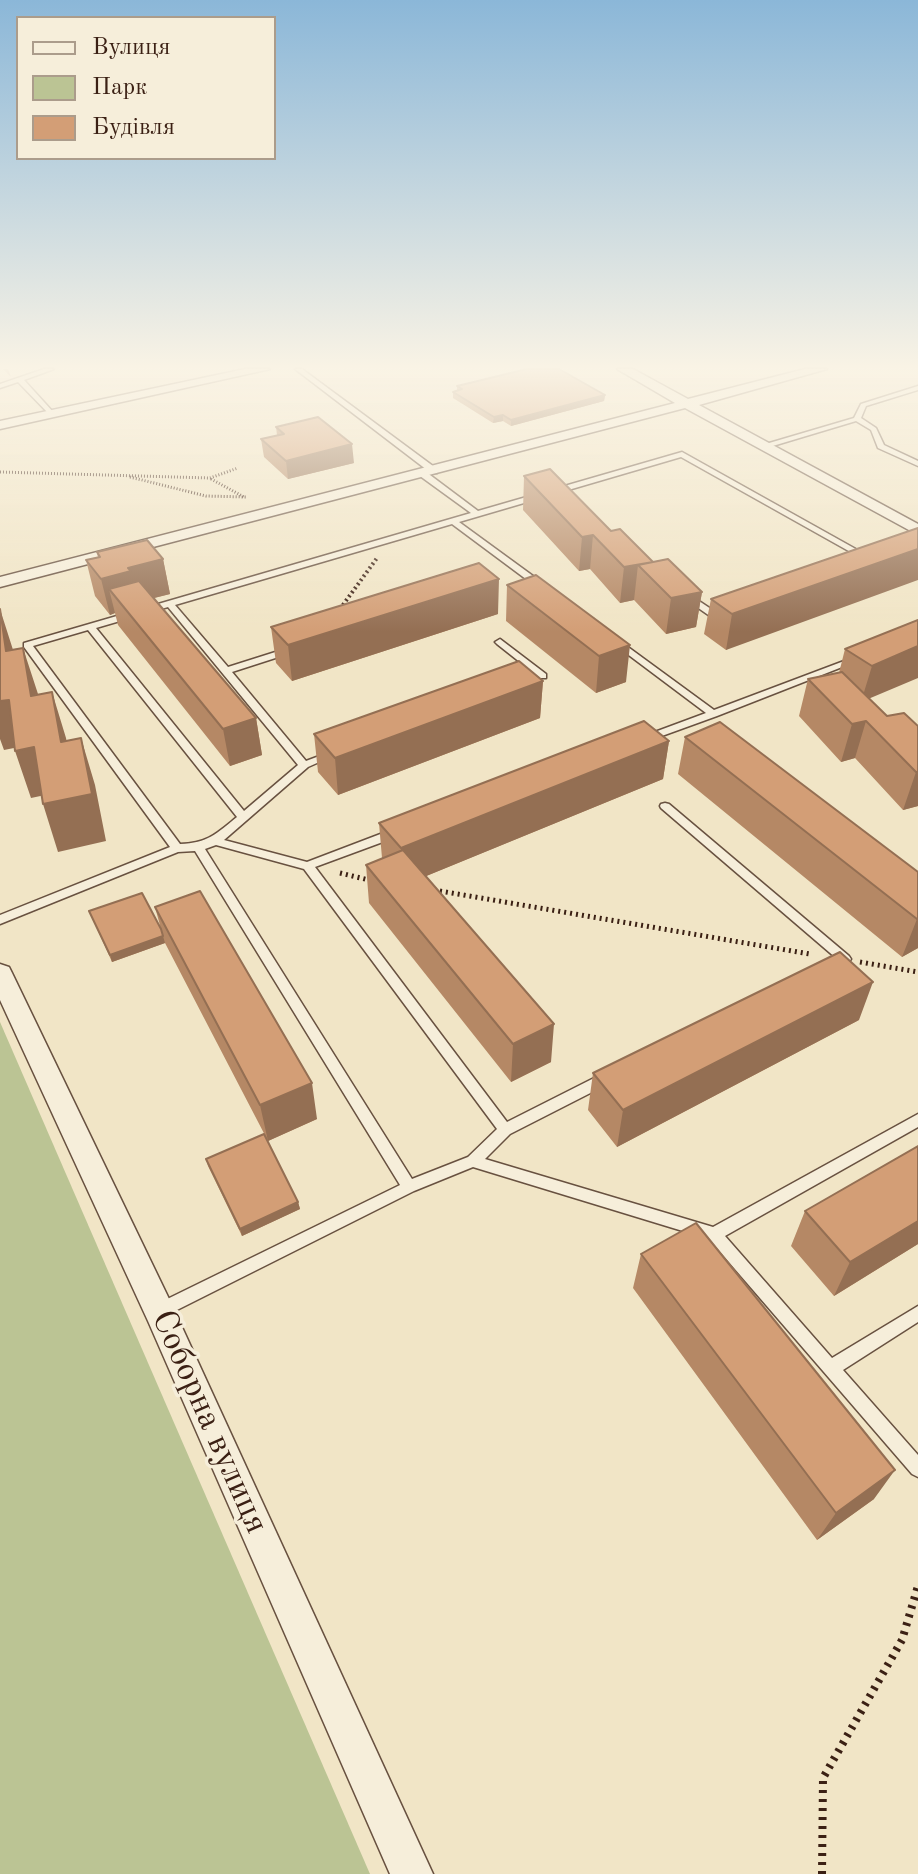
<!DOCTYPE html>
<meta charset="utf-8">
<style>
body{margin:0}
#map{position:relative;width:918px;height:1874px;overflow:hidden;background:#f1e5c6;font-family:"Old Standard TT",serif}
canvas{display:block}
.legend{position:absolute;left:16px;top:16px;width:260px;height:144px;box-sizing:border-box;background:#f6eeda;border:2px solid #ab9c8b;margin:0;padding:10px 14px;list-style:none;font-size:24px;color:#3b2014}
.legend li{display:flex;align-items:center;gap:16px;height:40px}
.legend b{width:40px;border:2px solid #ab9c8b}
</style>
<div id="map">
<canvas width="918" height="1874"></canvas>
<ul class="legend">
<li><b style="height:10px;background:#f6eeda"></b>Вулиця</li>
<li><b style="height:22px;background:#bbc494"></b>Парк</li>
<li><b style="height:22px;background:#d39e76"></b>Будівля</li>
</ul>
</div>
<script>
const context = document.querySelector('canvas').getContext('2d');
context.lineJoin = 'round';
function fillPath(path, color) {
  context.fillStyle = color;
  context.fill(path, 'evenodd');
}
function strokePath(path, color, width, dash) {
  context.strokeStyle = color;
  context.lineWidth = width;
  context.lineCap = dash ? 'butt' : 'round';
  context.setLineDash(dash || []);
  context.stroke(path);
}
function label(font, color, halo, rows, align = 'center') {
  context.font = font + ' "Old Standard TT",serif';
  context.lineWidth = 7;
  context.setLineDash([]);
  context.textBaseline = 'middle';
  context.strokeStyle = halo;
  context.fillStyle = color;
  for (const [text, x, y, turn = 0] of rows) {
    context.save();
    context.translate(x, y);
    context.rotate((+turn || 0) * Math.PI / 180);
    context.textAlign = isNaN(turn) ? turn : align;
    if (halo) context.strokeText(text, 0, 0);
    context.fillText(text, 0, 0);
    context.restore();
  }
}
fillPath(new Path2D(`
 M0 1022 370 1874H0Z`), '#bbc494');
const lane = new Path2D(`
 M44 369H54L24 380 54 413V415H50L18 382 0 388V384Z
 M295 369H302L437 469V473H431Z
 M918 386V390L866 406 861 418 876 428 884 445 918 461V466L878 448 871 430 856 421 766 448 759 446 854 418 861 404Z
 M682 452 870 557 863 559 681 457 459 522 544 584V588H538L452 524 175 605 228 667 288 648H294V652L232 672 306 761 330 752 335 755 308 767 224 840 307 862 391 830H399L400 833 399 836 315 867 507 1122 600 1075 605 1074 610 1075 612 1079 610 1083 510 1134 485 1159 713 1227 918 1114V1127L725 1236 832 1358 918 1306V1322L843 1370 918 1455V1477L912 1474 709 1239 473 1167 414 1191 165 1316 159 1318 153 1316 151 1311 153 1306 400 1185 195 851 178 852 0 924V915L170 847 24 647V643L471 513 420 476V472H426L478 511ZM168 607 298 765 244 811 96 628ZM88 630 237 817C216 834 208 843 180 844L33 646ZM216 845 304 869 497 1129 468 1157 412 1179 205 849Z
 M687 593 723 617V621H717L684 598 683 596Z
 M500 639 546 674V678H540L497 644 495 642Z
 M617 639 714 710 852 658 855 657 860 660 717 716 648 741 643 738 644 736 706 713 614 644V640Z
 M665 803 669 804 849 956 851 959 849 962 840 966 836 965 834 962 836 958 661 808 660 806 661 804Z`);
const street = new Path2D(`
 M245 369H270L0 429V421Z
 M617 369H633L688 399 805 369H827L699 405 918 524V535L685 408 0 587V577L675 403Z
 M0 964 9 967 12 973 170 1301 433 1874H390L148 1321 0 1000Z`);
strokePath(lane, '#685140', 3);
strokePath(street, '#685140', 3);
strokePath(new Path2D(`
 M0 472 210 478 238 468
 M130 477 206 496 246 497
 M211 479 244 497`), '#3b2014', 3, [1, 2]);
strokePath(new Path2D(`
 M340 609 377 558`), '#3b2014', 4, [2, 3]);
strokePath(new Path2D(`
 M340 873 373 881
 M434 890 810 954
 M860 962 918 972`), '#3b2014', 5, [2, 4]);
strokePath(new Path2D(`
 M822 1874 823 1778 902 1640 918 1586`), '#3b2014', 8, [3, 6]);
fillPath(lane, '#f6eeda');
fillPath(street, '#f6eeda');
fillPath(new Path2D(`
 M3 369H8L11 377Z
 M457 386 605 395 604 401 511 426 503 421 493 423 453 398V392L457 390Z
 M276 427 354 463 288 479 264 457 261 439 277 435Z
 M524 476 611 531 653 562 702 592 696 627 666 634 634 600 620 603 590 569 579 571 523 510Z
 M918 528 726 650 704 634 711 599Z
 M97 552 163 559 170 594 154 598 256 718 262 755 230 766 118 625 115 613 110 615 95 596 86 560 98 558Z
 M536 575 626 682 596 693 506 621 507 585Z
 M498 614 292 681 276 663 271 627Z
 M918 620 869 699 887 716 918 726V806L903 810 855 758 841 762 799 716 808 679 839 673 845 649Z
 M543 681 540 718 338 795 318 772 314 734Z
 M685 737 918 872V948L902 957 678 774Z
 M669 741 663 779 426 876 551 1062 511 1082 369 903 366 865 382 858 379 823Z
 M155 907 317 1119 268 1141 165 943 112 962 89 911 161 929Z
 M859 1020 617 1147 588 1110 593 1073Z
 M918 1146V1244L834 1296 791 1246 805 1211Z
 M206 1159 298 1202 300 1209 242 1236 208 1166Z
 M641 1254 874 1499 817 1540 633 1288Z`), '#b58865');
fillPath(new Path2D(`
 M605 395 604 401 511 426V420Z
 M503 415V421L493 423 494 417Z
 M352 444 354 463 288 479 286 461Z
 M593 535 590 569 579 571 582 537Z
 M918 549V580L726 650 732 614Z
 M163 559 170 594 138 602 109 589 115 613 110 615 101 579 128 568Z
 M653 562 638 565 634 600 620 603 624 567Z
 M499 579 498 614 292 681 288 645Z
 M702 592 696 627 666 634 671 598Z
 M0 609 14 653 6 651Z
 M630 645 626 682 596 693 599 656Z
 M918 646V678L861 702 872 666Z
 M23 648 38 694 31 696Z
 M543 681 540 718 338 795 335 758Z
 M52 692 66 738 75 789 61 742Z
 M9 700 24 746 4 750 0 739V701Z
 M256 718 262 755 230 766 223 729Z
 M866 721 855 758 841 762 852 724Z
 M81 738 95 785 106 841 58 852 43 804Z
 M669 741 663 779 402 886 401 848Z
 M34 747 50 794 31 798 15 751Z
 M916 772H918V806L903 810Z
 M917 919H918V948L902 957Z
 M163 936 165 943 112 962 110 955Z
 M873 982 859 1020 617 1147 623 1110Z
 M554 1024 551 1062 511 1082 513 1044Z
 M312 1083 317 1119 268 1141 260 1105Z
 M298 1202 300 1209 242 1236 240 1229Z
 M918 1221V1244L834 1296 850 1262Z
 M895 1470 874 1499 817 1540 836 1513Z`), '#946f53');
const building = new Path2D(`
 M527 369H559L605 395 511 420 503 415 494 417 453 392 462 389 457 386Z
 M318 417 352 444 286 461 261 439 284 434 276 427Z
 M550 469 611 531 620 529 653 562 624 567 593 535 582 537 524 476Z
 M918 528V549L732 614 711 599Z
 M147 540 163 559 128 568 131 571 101 579 86 560 100 557 97 552Z
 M668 559 702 592 671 598 638 565Z
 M479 563 499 579 288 645 271 627Z
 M536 575 630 645 599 656 507 585Z
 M139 581 256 718 223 729 109 589Z
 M0 609 6 651 23 648 31 696 52 692 61 742 81 738 92 794 43 804 34 747 15 751 9 700 0 701Z
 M918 620V646L872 666 845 649Z
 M519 661 543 681 335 758 314 734Z
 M842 672 887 716 904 713 918 726V772H916L866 721 852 724 808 679Z
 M644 721 669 741 401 848 379 823Z
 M720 722 918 872V919H917L685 737Z
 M403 850 554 1024 513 1044 366 865Z
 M200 891 312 1083 260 1105 155 907Z
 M142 893 161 929 163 936 110 955 89 911Z
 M840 952 873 982 623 1110 593 1073Z
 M264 1134 298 1202 240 1229 206 1159Z
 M918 1146V1221L850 1262 805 1211Z
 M696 1223 895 1470 836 1513 641 1254Z`);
fillPath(building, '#d39e76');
strokePath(building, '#946f53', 2);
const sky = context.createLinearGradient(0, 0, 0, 632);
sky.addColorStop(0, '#8bb7d8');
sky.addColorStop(0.58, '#f9f3e5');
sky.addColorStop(1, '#f9f3e500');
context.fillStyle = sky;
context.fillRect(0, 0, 918, 632);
label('34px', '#3b2014', '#f6eeda', [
 ["Соборна вулиця",209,1422,66]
]);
</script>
